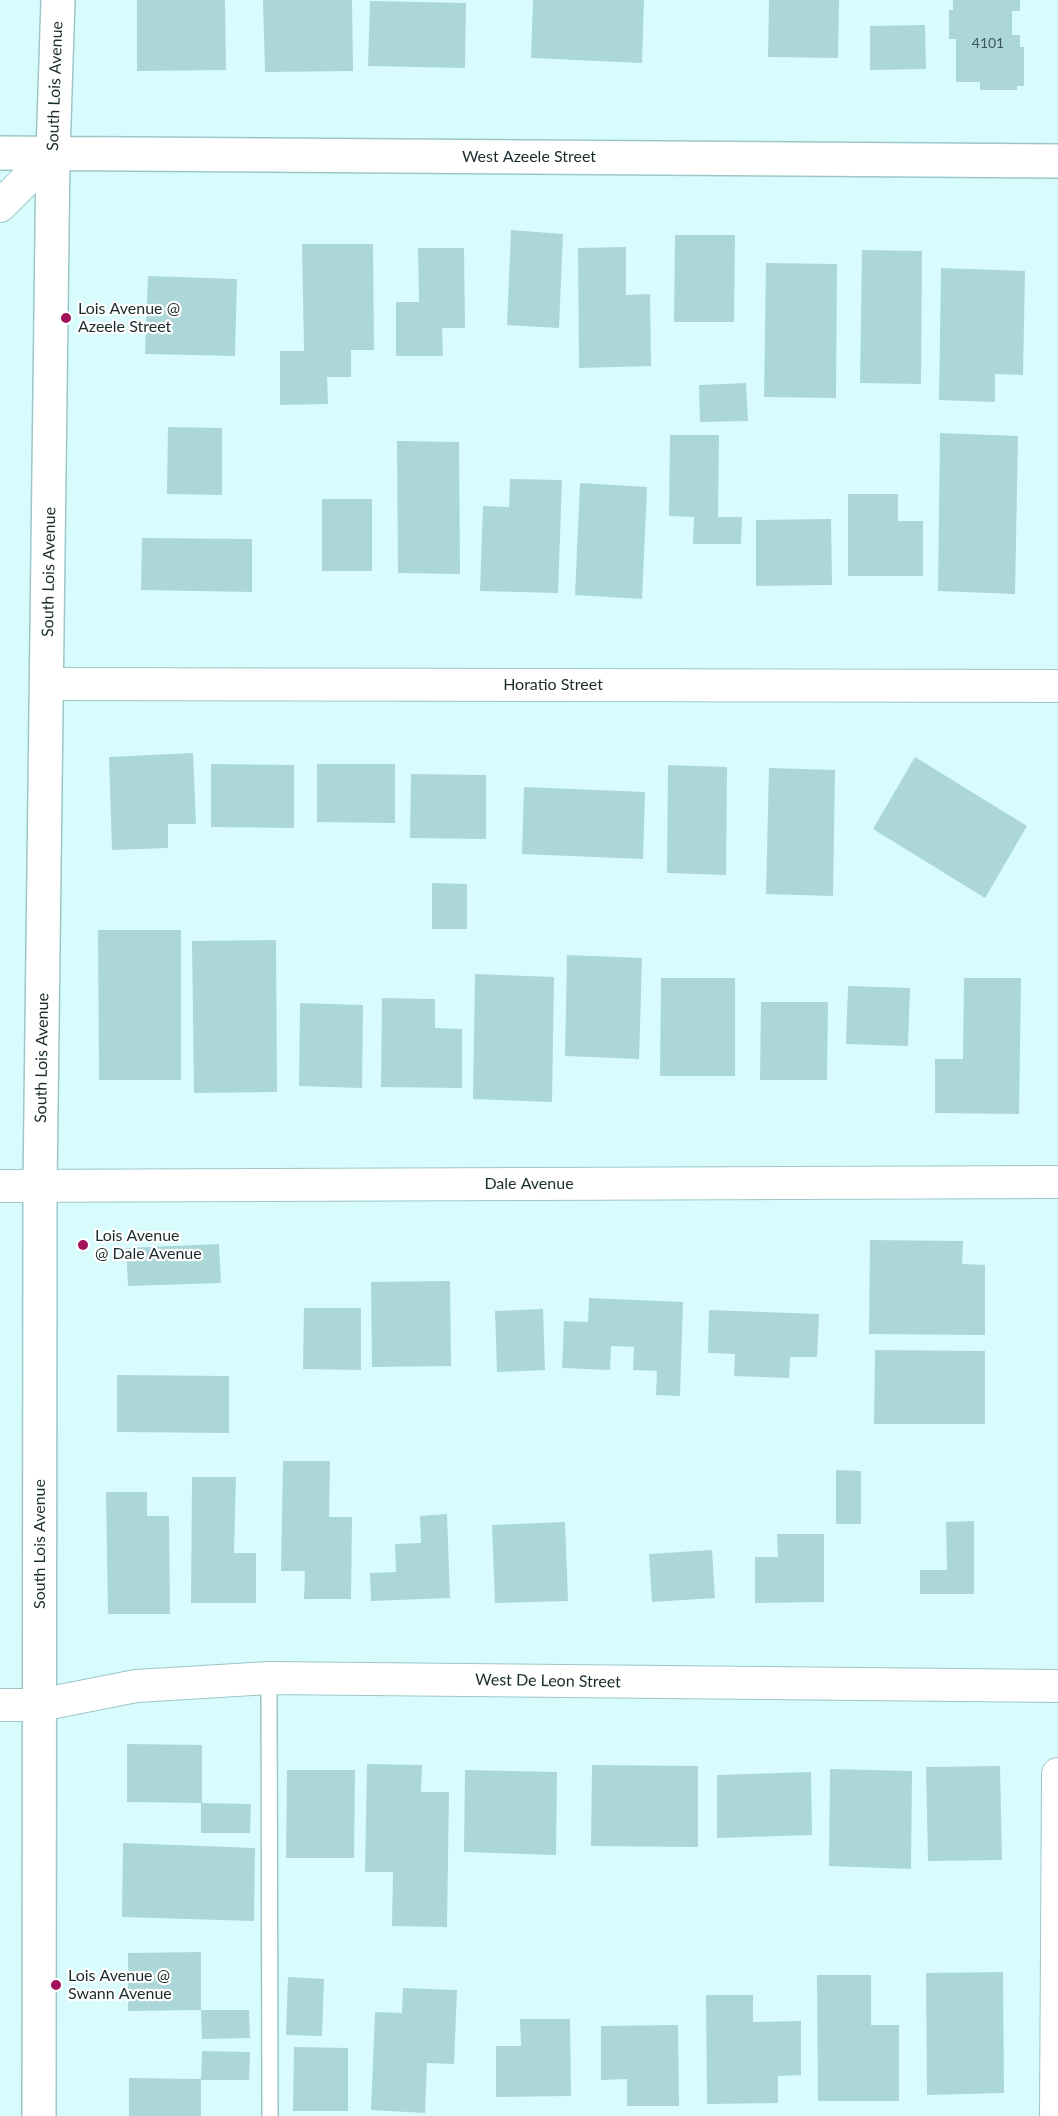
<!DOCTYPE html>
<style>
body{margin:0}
canvas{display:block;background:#d8fcfd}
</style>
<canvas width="1058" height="2116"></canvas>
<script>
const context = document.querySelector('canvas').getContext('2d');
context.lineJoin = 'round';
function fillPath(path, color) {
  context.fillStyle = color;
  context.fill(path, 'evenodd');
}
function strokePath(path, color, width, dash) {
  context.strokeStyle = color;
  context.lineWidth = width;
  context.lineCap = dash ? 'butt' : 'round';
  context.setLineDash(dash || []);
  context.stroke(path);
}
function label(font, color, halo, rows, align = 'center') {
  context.font = font + ' Lato,sans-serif';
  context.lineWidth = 4.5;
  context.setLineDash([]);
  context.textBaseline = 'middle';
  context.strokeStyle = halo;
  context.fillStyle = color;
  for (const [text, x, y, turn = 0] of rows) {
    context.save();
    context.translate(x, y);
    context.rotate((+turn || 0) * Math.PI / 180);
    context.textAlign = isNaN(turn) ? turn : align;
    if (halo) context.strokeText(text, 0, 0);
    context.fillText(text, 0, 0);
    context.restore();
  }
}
fillPath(new Path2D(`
 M137 0H225L226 70 137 71Z
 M263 0H352L353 71 265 72Z
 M533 0H644L642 63 531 58Z
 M769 0H839L838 58 768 57Z
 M953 0H1020V11H1012V35H1020V47H1024V86H1017V90H980V82H956V39H949V10H953Z
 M370 1 466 3 465 68 368 66Z
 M925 25 926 69 870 70V26Z
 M511 230 563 234 559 328 507 325Z
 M675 235H735L734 322H674Z
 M302 244H373L374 350H351V377H327L328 404 280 405V351H304Z
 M626 247V295L650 294 651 366 579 368 578 248Z
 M418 248H464L465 328H442L443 356H396V302H419Z
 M862 250 922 251 921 384 860 383Z
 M766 263 837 264 836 398 764 397Z
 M941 268 1025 271 1023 375 995 374V402L939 400Z
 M148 276 237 279 235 356 145 354Z
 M746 383 748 421 700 422 699 385Z
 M168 427 222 428V495L167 494Z
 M940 433 1018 436 1015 594 938 591Z
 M670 435H719L718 517H742L741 544H693L694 517 669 516Z
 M397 441 459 442 460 574 398 573Z
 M510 479 562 480 558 593 480 591 483 506 509 507Z
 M580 483 647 487 642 599 575 595Z
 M848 494H898V521H923V576H848Z
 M322 499H372V571H322Z
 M831 519 832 585 756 586V520Z
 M142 538 252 539V592L141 590Z
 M193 753 196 824H168V848L112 850 109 757Z
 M915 757 1027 826 985 898 873 829Z
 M211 764 294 765V828L211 827Z
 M317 764H395V823L317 822Z
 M668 765 727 767 726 875 667 873Z
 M769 768 835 770 833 896 766 894Z
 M411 774 486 775V839L410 838Z
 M524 787 645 792 643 859 522 854Z
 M432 883 467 884V929H432Z
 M98 930H181V1080H99Z
 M276 940 277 1092 194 1093 192 941Z
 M567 955 642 958 639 1059 565 1056Z
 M475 974 554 977 552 1102 473 1099Z
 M661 978H735V1076H660Z
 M964 978H1021L1019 1114 935 1113V1059H963Z
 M848 986 910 988 908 1046 846 1044Z
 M382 998 435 999V1028L462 1029V1088L381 1087Z
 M761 1002H828L827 1080H760Z
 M300 1003 363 1005 362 1088 299 1086Z
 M870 1240 963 1241 962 1264 985 1265V1335L869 1334Z
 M219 1244 221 1283 128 1286 126 1248Z
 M450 1281 451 1366 372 1367 371 1282Z
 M589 1298 683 1302 680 1396 656 1395 657 1371 633 1370 634 1347 611 1346 610 1370 562 1368 564 1321 588 1322Z
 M304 1308H361V1370L303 1369Z
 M543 1309 545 1370 497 1372 495 1311Z
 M709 1310 819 1314 817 1357H790L789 1378 734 1376 735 1354 708 1353Z
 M875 1350 985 1351V1424H874Z
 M117 1375 229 1376V1433L117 1432Z
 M283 1461H330L329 1517H352L351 1599H304L305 1571H281Z
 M836 1470 861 1471V1524H836Z
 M192 1477H236L234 1553H256V1603H191Z
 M106 1492H147V1516H169L170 1614H108Z
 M447 1514 450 1598 371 1601 370 1573 396 1572 395 1544 421 1543 420 1516Z
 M974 1521V1594H920V1570H947L946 1522Z
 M565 1522 568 1601 495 1603 492 1525Z
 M777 1534H824V1602L755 1603V1557H778Z
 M712 1550 715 1598 652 1602 649 1554Z
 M127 1744 202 1745V1803L127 1802Z
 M367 1764 422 1765 421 1792H449L447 1927 392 1926 393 1872H365Z
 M592 1765 698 1766V1847L591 1846Z
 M1000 1766 1002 1860 928 1861 926 1767Z
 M830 1769 912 1771 911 1869 829 1866Z
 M287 1770H355L354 1858H286Z
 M465 1770 557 1772 556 1855 464 1852Z
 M811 1772 812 1835 717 1838V1775Z
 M201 1803 251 1804 250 1833H201Z
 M123 1843 255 1848 254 1921 122 1917Z
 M201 1952V2010H249L250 2038 202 2039 201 2010 128 2011V1953Z
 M1003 1972 1004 2093 927 2095 926 1973Z
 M817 1975H871V2025H899V2101H818Z
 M288 1977 324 1979 322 2036 286 2035Z
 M403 1988 457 1990 454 2064 427 2063 425 2113 371 2110 375 2012 402 2013Z
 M706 1995H753V2022L801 2021V2075L778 2076V2103L707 2104Z
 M520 2019H570L571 2096 496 2097V2046H521Z
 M678 2025 679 2106H627V2079L601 2080V2026Z
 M294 2047 348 2048V2111H293Z
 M202 2051 250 2052 249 2080H201Z
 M129 2078 201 2079V2116H129Z`), '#abd7d9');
const service = new Path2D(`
 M269 1678 270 2116`);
const minor = new Path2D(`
 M0 206 53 153
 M48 684 1058 686
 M0 1186 1058 1182
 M0 1705H40L136 1686 269 1678 1058 1686
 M1056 2116 1058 1774`);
const tertiary = new Path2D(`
 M0 153 1058 161
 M39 2116 40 1186 53 153 58 0`);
strokePath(service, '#9cc7c9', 18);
strokePath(minor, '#9cc7c9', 34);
strokePath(tertiary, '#9cc7c9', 36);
strokePath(service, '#fff', 15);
strokePath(minor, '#fff', 32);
strokePath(tertiary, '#fff', 33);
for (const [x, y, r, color] of [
 [66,318,6,"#a1145b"],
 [83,1245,6,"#a1145b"],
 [56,1985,6,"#a1145b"]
]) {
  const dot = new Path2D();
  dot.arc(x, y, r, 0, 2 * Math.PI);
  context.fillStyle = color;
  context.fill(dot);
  strokePath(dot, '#fff', 2);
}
label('14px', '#3f5758', null, [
 ["4101",988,43]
]);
label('16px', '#1b2c2d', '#fff', [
 ["South Lois Avenue",55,86,-88],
 ["West Azeele Street",529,157],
 ["South Lois Avenue",49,572,-89],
 ["Horatio Street",553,685],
 ["South Lois Avenue",42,1058,-89],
 ["Dale Avenue",529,1184],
 ["South Lois Avenue",40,1544,-90],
 ["West De Leon Street",548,1681,1]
]);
label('16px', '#1b2c2d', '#fff', [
 ["Lois Avenue @",78,309],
 ["Azeele Street",78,327],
 ["Lois Avenue",95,1236],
 ["@ Dale Avenue",95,1254],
 ["Lois Avenue @",68,1976],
 ["Swann Avenue",68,1994]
], 'left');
</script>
